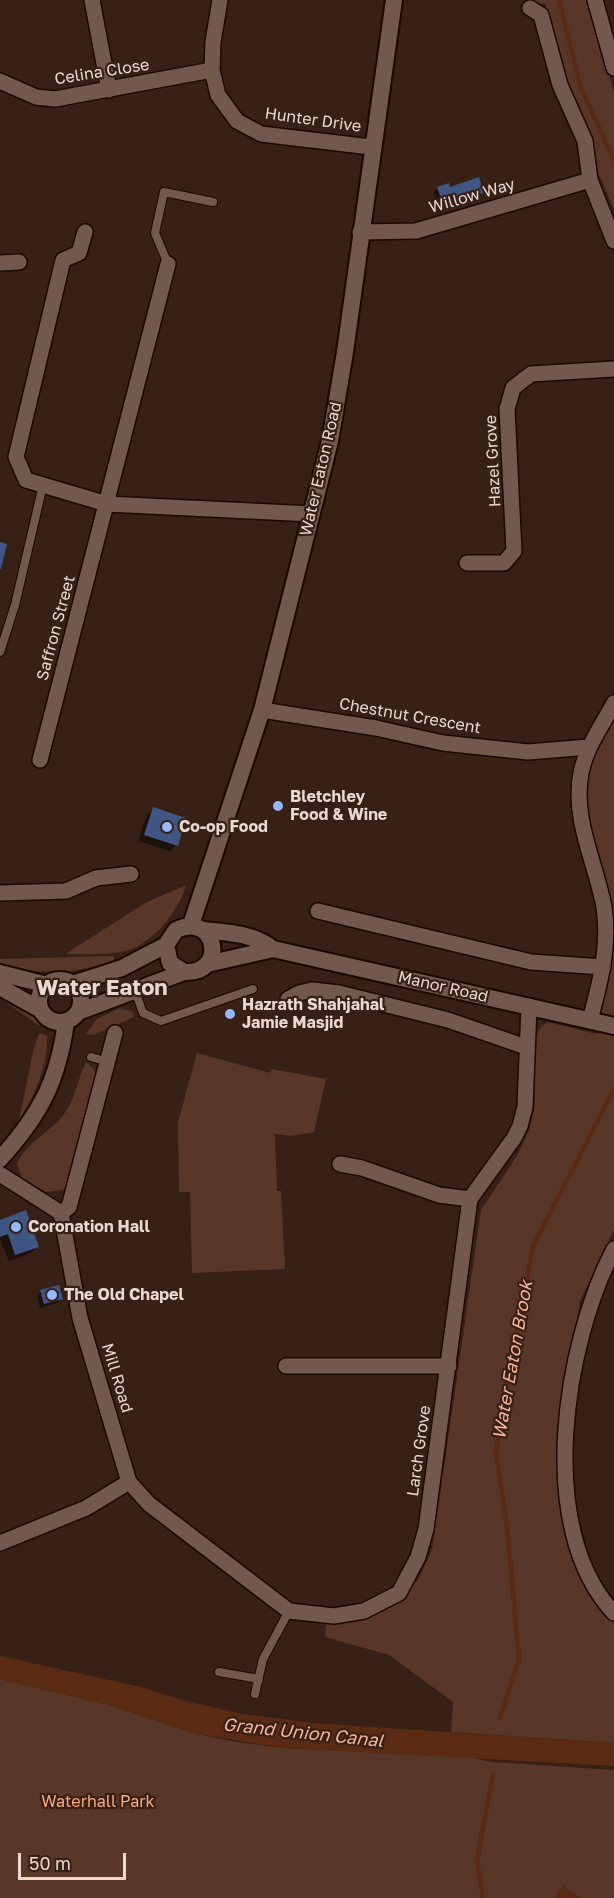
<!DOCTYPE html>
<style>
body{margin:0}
#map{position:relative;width:614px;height:1898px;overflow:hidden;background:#372016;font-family:"Golos Text",sans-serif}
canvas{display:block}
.scale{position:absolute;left:18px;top:1853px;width:108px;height:27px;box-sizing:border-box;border:3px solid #e9d9d2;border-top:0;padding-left:8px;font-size:18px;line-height:21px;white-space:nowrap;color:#e9d9d2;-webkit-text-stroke:4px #372016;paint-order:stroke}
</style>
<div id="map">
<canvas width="614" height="1898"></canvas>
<div class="scale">50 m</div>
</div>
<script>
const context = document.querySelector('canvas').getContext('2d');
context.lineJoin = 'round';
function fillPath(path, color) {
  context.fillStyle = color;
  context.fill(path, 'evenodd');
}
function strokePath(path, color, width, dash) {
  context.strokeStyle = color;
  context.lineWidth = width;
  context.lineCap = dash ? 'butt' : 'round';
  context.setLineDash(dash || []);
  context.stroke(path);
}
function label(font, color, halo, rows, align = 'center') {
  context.font = font + ' "Golos Text",sans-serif';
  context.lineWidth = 4.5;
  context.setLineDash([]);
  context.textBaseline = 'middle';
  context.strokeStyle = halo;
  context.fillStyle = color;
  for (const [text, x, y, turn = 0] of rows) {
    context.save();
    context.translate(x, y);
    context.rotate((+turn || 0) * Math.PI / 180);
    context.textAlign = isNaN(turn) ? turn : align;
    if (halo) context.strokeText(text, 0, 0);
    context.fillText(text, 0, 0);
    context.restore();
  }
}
fillPath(new Path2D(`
 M528 0H589L614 92V209L600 177 592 170 580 117 558 58 545 3 529 6Z
 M614 716V1230L580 1301 568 1373 559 1444 564 1522 587 1582 614 1624V1743L451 1732 453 1702 389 1655 325 1637 326 1624 371 1617 418 1580 432 1550 481 1210 517 1156 530 1128 535 1103V1039L540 1028 547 1022 597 1034 613 943 612 923C601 877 580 823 587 776 590 754 603 735 614 716Z
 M186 885C179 912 151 946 122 952 104 955 83 954 65 954L147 902Z
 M114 956V961C71 975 44 974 0 966V959Z
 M0 991 38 1017 42 1025H38L0 998Z
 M120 1008 133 1012 134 1017 93 1035 86 1034 97 1019Z
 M39 1033 47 1036C49 1063 34 1098 19 1120L33 1052Z
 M197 1053 270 1073 272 1069 326 1079 314 1132 291 1136 275 1134 277 1191H281L285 1269 192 1273 190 1192H179L178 1122Z
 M86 1062 93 1068 96 1075 70 1181 63 1190 46 1192 22 1178 17 1164C25 1144 48 1133 62 1117 75 1101 77 1080 86 1062Z
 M0 1679 106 1704 197 1734 237 1742 284 1748 469 1757 492 1762 614 1770V1898H0Z`), '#583728');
fillPath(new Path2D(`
 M0 1656 141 1687 182 1700 243 1714 313 1723 614 1743V1766L284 1748 197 1734 106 1704 0 1679Z
 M563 1885 581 1898H554Z`), '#5b2a12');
fillPath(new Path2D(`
 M438 188 449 189 483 193 478 197 450 206 449 204 438 207 434 192Z
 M153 809 176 845 170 851 138 841 147 815Z
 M0 1221 37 1247 31 1253 9 1261 0 1240Z
 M41 1292 61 1299 57 1303 40 1308 37 1296Z`), '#0007');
strokePath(new Path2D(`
 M559 0 581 88 614 160
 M500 1718 519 1659 507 1525 496 1454 503 1404 533 1246 614 1089
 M483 1898 477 1860 493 1774`), '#5b2a12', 4.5);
fillPath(new Path2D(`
 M479 177 484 193 454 203 453 200 443 204 437 187 449 183 450 187Z
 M0 542 7 544 1 569H0Z
 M153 807 186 818 178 846 144 835Z
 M26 1210 39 1247 15 1255 8 1234 0 1237V1220Z
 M59 1285 63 1299 44 1304 40 1290Z`), '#3f5583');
const service = new Path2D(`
 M168 264 155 233 164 192 213 202
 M0 652 15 605 43 485
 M135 991 143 1013 161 1021 253 989
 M91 1057 108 1062
 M219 1672 259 1679
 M255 1694 263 1659 289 1611`);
const minor = new Path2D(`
 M92 0 109 90
 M220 0 213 42 212 70 218 95 237 121 261 134 371 147
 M595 0 614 68
 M0 81 36 97 55 99 212 70
 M590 180 614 241
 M85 232 79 253 63 260 16 457 26 480 107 504 312 514
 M360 232 416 231 590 180 585 141 560 85 541 15 530 8
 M0 263 19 262
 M467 563H504L514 551 507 409 513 388 531 374 614 369
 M262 710 376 728 443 743 528 752 589 747
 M40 760 168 264
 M0 893 66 891 96 878 131 874
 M318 911 531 962 603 967
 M288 999 299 993 312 990 339 993 448 1020 526 1047
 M590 1020C600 983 610 946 604 907 596 863 572 819 581 773 586 747 602 726 614 703
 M340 1164 362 1168 439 1195 470 1199
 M0 1174 61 1213 80 1318 129 1482 149 1504 289 1611 334 1616 364 1611 399 1593 418 1557 426 1529 470 1199 514 1138 520 1126 525 1107 529 1006
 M61 1213 69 1207 115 1033
 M614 1249C565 1343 534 1528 614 1613
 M286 1366H449
 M0 1543 86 1508 129 1482`);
const tertiary = new Path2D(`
 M191 925 262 710 330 441 345 352 394 0
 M203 930C227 933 254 933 273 949
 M207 964 273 949 614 1026
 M0 973 47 985
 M39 1001a21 21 0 1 1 42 0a21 21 0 1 1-42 0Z
 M72 984 122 968 166 945
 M0 987 41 1010
 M78 1012 184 972C228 975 217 911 176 930L166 945 170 963 184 972
 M0 1159C40 1115 58 1081 66 1022`);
strokePath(service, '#1d0903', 10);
strokePath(minor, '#1d0903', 18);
strokePath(tertiary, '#1d0903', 20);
strokePath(service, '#73594d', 8);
strokePath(minor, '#73594d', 15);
strokePath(tertiary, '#73594d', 16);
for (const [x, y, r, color] of [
 [278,806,6,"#94b7fd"],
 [167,827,6,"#94b7fd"],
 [230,1014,6,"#94b7fd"],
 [16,1227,6,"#94b7fd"],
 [52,1295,6,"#94b7fd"]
]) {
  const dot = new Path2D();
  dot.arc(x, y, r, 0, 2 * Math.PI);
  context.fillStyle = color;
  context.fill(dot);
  strokePath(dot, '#372016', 2);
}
label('16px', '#e9d9d2', '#372016', [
 ["Celina Close",102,72,-9],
 ["Hunter Drive",313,120,8],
 ["Willow Way",472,196,-16],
 ["Hazel Grove",493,461,-93],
 ["Water Eaton Road",321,469,-77],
 ["Saffron Street",56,628,-75],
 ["Chestnut Crescent",410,716,10],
 ["Manor Road",443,987,13],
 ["Mill Road",117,1378,73],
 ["Larch Grove",419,1451,-82]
]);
label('bold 16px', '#e9d9d2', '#372016', [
 ["Bletchley",290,797],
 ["Food & Wine",290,815],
 ["Co-op Food",179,827],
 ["Hazrath Shahjahal",242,1005],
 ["Jamie Masjid",242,1023],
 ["Coronation Hall",28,1227],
 ["The Old Chapel",64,1295]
], 'left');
label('16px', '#fba884', '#372016', [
 ["Waterhall Park",98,1802]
]);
label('italic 18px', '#f7b497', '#372016', [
 ["Water Eaton Brook",513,1360,-80],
 ["Grand Union Canal",303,1733,6]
]);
label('bold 22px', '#e9d9d2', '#372016', [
 ["Water Eaton",102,988]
]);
</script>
